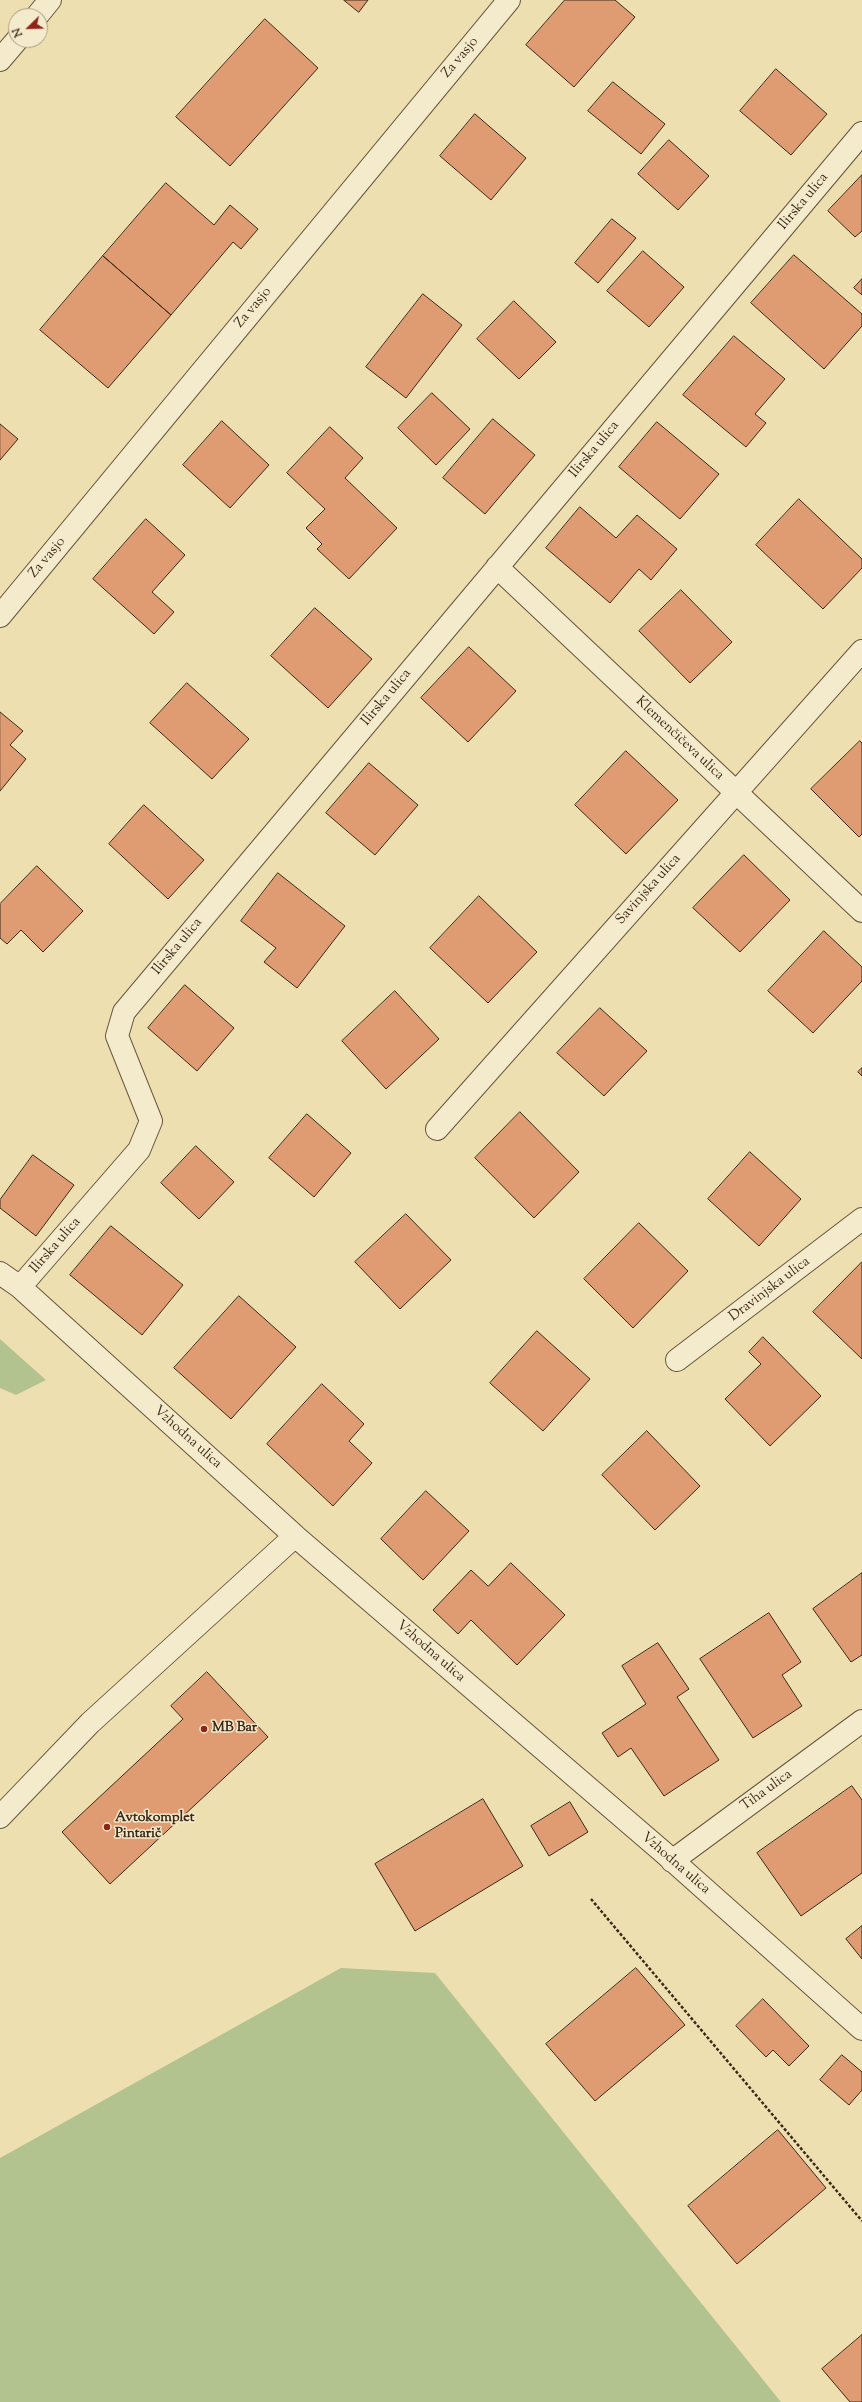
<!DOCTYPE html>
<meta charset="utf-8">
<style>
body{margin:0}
#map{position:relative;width:862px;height:2402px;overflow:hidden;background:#eedfb0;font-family:"Sorts Mill Goudy",serif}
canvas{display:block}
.north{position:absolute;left:8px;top:8px;width:40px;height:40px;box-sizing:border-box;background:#f4eacc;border:1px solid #aa9d84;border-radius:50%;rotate:247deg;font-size:11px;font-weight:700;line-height:16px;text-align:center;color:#3b2917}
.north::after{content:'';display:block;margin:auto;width:14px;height:18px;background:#8f2418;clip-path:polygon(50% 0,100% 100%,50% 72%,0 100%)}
</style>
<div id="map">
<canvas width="862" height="2402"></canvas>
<div class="north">N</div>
</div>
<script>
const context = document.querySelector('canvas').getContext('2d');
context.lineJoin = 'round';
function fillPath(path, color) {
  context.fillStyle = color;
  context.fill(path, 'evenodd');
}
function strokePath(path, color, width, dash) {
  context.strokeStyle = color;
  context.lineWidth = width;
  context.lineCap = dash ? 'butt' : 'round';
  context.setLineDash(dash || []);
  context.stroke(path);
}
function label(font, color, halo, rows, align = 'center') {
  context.font = font + ' "Sorts Mill Goudy",serif';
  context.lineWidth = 3;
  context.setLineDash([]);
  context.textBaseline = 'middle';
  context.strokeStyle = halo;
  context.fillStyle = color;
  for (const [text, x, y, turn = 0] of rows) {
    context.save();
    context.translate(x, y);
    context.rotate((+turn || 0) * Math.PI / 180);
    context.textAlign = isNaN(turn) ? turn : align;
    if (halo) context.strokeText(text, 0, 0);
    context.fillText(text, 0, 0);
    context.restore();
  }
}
fillPath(new Path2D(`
 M0 1339 46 1380 16 1395 0 1388Z
 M341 1968 435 1973 781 2402H0V2158Z`), '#b3c390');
const building = new Path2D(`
 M344 0H368L359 12Z
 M565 0H615L635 17 574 87 526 45Z
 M265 19 318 68 230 166 176 117Z
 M776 69 827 114 791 155 740 111Z
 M613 82 665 124 641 154 588 111Z
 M475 114 526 158 491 200 440 156Z
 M669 140 709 176 678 210 638 174Z
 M862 175V231L855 237 828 211Z
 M166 183 214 225 230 205 258 229 241 249 233 242 171 315 103 256Z
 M612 219 636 238 598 283 575 263Z
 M643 251 684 287 649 327 607 291Z
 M794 255 862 314V326L824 369 751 303Z
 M103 256 171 315 108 388 40 330Z
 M862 279V295L854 288Z
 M423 294 462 325 406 398 366 367Z
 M514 301 556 342 519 379 477 339Z
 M734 336 785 379 755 414 766 423 746 447 683 395Z
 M432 393 470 429 436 465 398 428Z
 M493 419 535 455 485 514 443 478Z
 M222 421 269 465 230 508 183 465Z
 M657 422 719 474 680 519 619 467Z
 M0 424 18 439 0 460Z
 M330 427 363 458 345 478 397 528 349 579 317 549 322 544 306 528 325 509 287 473Z
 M799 499 862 559V568L823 609 756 545Z
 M580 507 616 538 637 515 677 549 651 580 639 569 610 603 546 548Z
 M146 519 185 555 152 592 174 612 154 634 93 579Z
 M681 590 732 642 690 683 639 631Z
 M315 608 372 659 328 708 271 656Z
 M469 647 516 691 468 742 421 698Z
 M187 683 249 739 212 779 150 723Z
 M0 712 23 731 10 745 26 759 0 791Z
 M860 741 862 743V834L859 837 811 789Z
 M626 751 678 800 626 854 575 805Z
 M369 763 418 805 375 855 326 813Z
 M144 805 204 860 168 899 109 844Z
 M744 855 790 900 740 952 693 908Z
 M37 866 83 911 43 952 21 930 7 944 0 938V904Z
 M278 873 345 926 297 988 264 962 276 948 241 921Z
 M479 896 537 952 488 1003 430 948Z
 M824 931 862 967V981L813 1033 768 991Z
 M185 985 234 1028 197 1071 148 1028Z
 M395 991 439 1039 386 1089 342 1041Z
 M600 1008 647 1051 604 1096 557 1053Z
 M862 1068V1076L858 1072Z
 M520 1112 579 1172 534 1218 475 1158Z
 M307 1114 351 1153 314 1197 269 1158Z
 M196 1146 234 1182 199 1219 161 1183Z
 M750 1152 801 1199 759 1246 708 1199Z
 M33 1155 74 1185 36 1236 0 1208V1200Z
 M406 1214 451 1260 400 1309 355 1262Z
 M639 1223 688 1271 633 1328 584 1279Z
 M111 1226 183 1285 142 1335 70 1275Z
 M862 1262V1359L813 1312Z
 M239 1296 296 1347 231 1419 174 1368Z
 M537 1331 590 1379 543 1431 490 1383Z
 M763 1337 821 1396 770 1446 725 1399 761 1364 749 1352Z
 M322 1384 364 1424 349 1441 372 1463 333 1506 267 1444Z
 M647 1431 700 1486 655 1530 602 1475Z
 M426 1491 469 1531 423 1580 381 1539Z
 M511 1563 565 1615 517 1665 471 1620 458 1634 433 1610 471 1570 488 1586Z
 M862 1573V1655L851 1662 813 1609Z
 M769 1613 801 1662 782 1675 802 1706 753 1738 700 1659Z
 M658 1643 689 1689 677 1697 719 1760 664 1796 631 1748 618 1757 602 1733 646 1704 622 1666Z
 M207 1672 268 1737 110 1884 62 1832 183 1719 171 1706Z
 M852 1786 862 1800V1873L801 1916 757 1853Z
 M483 1799 523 1866 415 1931 375 1864Z
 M570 1802 588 1832 549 1856 531 1826Z
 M862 1926V1959L846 1939Z
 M636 1968 685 2025 595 2101 546 2044Z
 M763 1999 809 2046 789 2066 773 2050 766 2057 736 2026Z
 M842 2055 862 2072V2090L849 2105 820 2080Z
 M778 2130 826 2188 737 2264 688 2206Z
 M862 2335V2402H850L822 2369Z`);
fillPath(building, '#df9c73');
strokePath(building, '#3b2917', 1);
const minor = new Path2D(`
 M37 16 50 0
 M0 60 17 40
 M497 567 862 911
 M0 616 509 0
 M437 1129 862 651
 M0 1273 20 1287 295 1536 663 1852 862 2029
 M20 1287 139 1150 151 1121 117 1036 124 1012 862 133
 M677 1360 862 1219
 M0 1817 90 1723 295 1536
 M672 1861 862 1721`);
strokePath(minor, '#68563d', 24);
strokePath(new Path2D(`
 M591 1899 862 2221`), '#3b2917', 2.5, [3, 2]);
strokePath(minor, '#f4eacc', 22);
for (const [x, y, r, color] of [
 [204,1729,4,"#8f2418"],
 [107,1827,4,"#8f2418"]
]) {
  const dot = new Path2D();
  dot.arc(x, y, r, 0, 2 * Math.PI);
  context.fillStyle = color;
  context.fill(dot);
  strokePath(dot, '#f4eacc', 1.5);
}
label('14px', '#3b2917', '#f4eacc', [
 ["Za vasjo",461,58,-50],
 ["Ilirska ulica",804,202,-50],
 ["Za vasjo",254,308,-50],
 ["Ilirska ulica",595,450,-50],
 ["Za vasjo",48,558,-50],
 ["Ilirska ulica",387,698,-50],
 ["Klemenčičeva ulica",679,739,43],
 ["Savinjska ulica",649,890,-48],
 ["Ilirska ulica",178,947,-50],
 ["Ilirska ulica",56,1246,-49],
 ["Dravinjska ulica",770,1290,-37],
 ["Vzhodna ulica",187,1438,42],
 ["Vzhodna ulica",430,1652,41],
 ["Tiha ulica",767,1791,-36],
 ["Vzhodna ulica",675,1864,41]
]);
label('bold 14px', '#3b2917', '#f4eacc', [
 ["MB Bar",212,1729],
 ["Avtokomplet",115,1819],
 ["Pintarič",115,1835]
], 'left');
</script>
